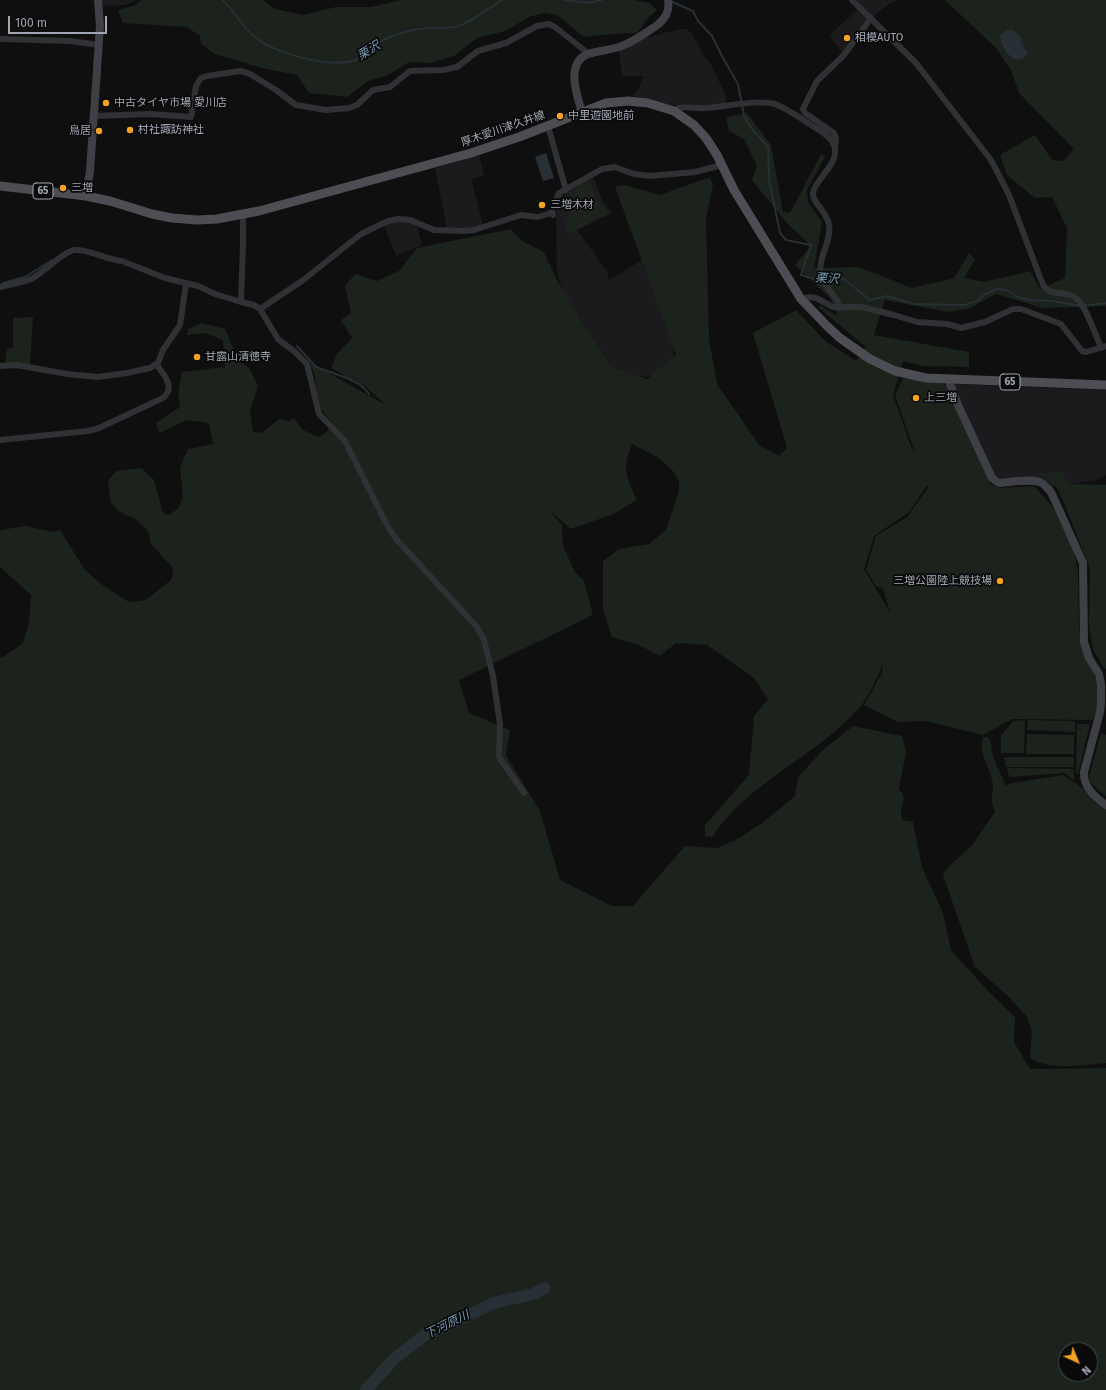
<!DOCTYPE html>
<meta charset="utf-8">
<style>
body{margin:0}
#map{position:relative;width:1106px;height:1390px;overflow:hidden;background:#0f0f10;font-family:"Fira Sans",sans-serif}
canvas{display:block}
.north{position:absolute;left:1058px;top:1342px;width:40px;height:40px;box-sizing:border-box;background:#0a0a0b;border:1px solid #46484e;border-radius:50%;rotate:136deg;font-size:11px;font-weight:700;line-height:16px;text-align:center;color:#a0a6b2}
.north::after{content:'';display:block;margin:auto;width:14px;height:18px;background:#f5a322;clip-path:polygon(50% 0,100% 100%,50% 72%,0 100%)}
.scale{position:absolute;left:8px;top:16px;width:99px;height:18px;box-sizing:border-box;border:2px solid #a0a6b2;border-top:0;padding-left:5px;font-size:12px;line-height:14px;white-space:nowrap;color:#a0a6b2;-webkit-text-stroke:3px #0a0a0b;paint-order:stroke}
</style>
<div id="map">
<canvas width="1106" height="1390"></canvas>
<div class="north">N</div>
<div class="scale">100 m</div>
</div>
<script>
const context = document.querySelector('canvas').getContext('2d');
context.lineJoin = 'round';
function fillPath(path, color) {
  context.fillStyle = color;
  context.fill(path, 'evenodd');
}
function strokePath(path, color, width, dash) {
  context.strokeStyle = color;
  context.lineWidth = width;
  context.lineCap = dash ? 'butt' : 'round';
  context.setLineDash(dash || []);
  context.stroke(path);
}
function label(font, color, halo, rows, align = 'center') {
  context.font = font + ' "Fira Sans","Noto Sans JP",sans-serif';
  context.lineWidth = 3.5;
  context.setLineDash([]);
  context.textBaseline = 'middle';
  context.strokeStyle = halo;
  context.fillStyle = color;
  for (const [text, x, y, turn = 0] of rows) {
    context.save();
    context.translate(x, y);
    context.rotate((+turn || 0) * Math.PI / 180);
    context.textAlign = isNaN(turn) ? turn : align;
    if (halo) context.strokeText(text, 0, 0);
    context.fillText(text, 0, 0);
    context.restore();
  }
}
fillPath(new Path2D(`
 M101 0H135L126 5 103 6Z
 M855 0H898L889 4 873 17Z
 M860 9 868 17V21L844 54 830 37 832 33 856 11Z
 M680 29H687L692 34 704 56 712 66 726 96V104L695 107 677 105H669L653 99 632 96 638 89 644 76H622L619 51 644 38Z
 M479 155 484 176 471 179 483 225 472 228H447L435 168Z
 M593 175 602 200 612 213 577 230 607 271 609 280 642 260 674 344 673 355 668 364 657 374 646 377 638 376 612 366 569 312 557 272 556 207 560 196 571 190Z
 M394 221 407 222 417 226 422 245 396 256 384 225Z
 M952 384 1106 390V475L1097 480 1051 487 1049 483 1034 477 1001 480 995 476Z`), '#1b1b1d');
fillPath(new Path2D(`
 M141 0H263L275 9 303 15 336 7H371L401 0H633L649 3 657 10 650 16 637 33 612 34 584 37 557 15 543 13 529 17 505 31 477 38 454 56 430 63 409 62 386 76 370 80 347 97 309 93 297 75 262 68 215 54 201 44 200 36 187 27 123 23 118 10 136 5Z
 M945 0H1106V306L1043 308 996 294 968 309 949 312 885 300 874 335 969 352V367L922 366 903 361 893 395 911 447 915 452 895 395 903 378 943 383 949 390 991 485 1000 488 1034 486 1052 506 1074 551 1078 571 1079 629 1082 648 1093 669 1098 688V706L1093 720 1012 719 983 735 926 721 898 722 864 705 882 673 883 664C876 679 870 695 860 707 817 757 749 781 712 837L705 836V825L749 775 754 716 768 699 753 677 707 645 676 643 660 656 641 646 612 637 603 610V561L619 549 649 544 666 530 679 491V481L674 472 659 458 632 444C622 468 626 477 637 500L611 515 571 529 549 510 562 525 563 546 575 572 584 581 593 615 459 680 469 713 510 730 506 755 540 811 560 880 612 906H633L685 846 717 848 736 840 762 823 795 796 798 777 824 749 853 726 902 736 906 753 899 788 904 798 901 810 902 820 913 822 922 867 943 913 951 950 988 991 1015 1017 1014 1042 1030 1069 1106 1068V1390H0V657L2 658 23 643 29 623 31 595 0 567V530L26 526 52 532 60 530 85 570 101 584 129 602 146 600 172 579 173 568 151 544 148 531 135 519 118 511 111 503 108 481 116 471 141 468 154 480 163 513 168 515 178 509 183 496 180 468 188 449 213 444 209 423 187 420 159 433 156 423 180 407 178 394 182 372 225 367 223 340 205 333 187 335 188 329 202 323 225 329 238 360 249 368 258 386 250 411 253 432 261 433 279 419 286 420 288 422 294 418 303 430 318 437 327 432 332 423 320 408 316 391 315 377 310 363 316 368 325 371 386 405 365 386 331 368 337 354 352 338 341 320 351 313 345 286 355 274 377 281 399 271 417 248 511 229 522 241 544 252 557 280 584 326 611 366 647 379 676 354 615 187 624 185 660 195 710 177 713 185 706 218 709 339 717 384 759 445 779 456 787 448 753 333 796 310 825 341 856 361 866 347 819 308 820 305 837 316 831 299 795 265 811 246 786 222 752 180 757 166 744 139 729 131 726 117 747 113 771 145 783 212 790 213 821 154 825 157 807 190 808 202 822 222 814 268 859 267 912 288 954 278 969 253 975 259 964 278 984 282 1030 271 1040 289 1065 278 1067 228 1052 197 1035 198 1007 175 1000 155 1035 135 1052 160 1063 161 1074 149 1019 93 1011 70 996 48ZM927 485 928 488 907 517 876 536 866 570 876 586 883 589 890 612 864 569 874 536 909 512ZM1066 1350H1090V1374H1066Z
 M586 181 590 182 598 201 605 209 608 214 571 233 567 229 565 224C572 213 573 205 569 192Z
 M33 317 30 365 5 363 7 349 13 348V318Z
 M1063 472 1067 484 1106 485V669L1104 668 1093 649 1089 627 1090 568 1064 503 1056 486 1038 473Z
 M1025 720 1024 753H1001V736L1013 721Z
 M1028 720 1075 721V732L1027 730Z
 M1077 724H1090L1078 774H1076Z
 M1101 733 1106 735V797L1090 782 1089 776Z
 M1027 734 1074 735V754H1026Z
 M983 737H988C992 742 991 746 992 752 995 764 1002 775 1006 786L1012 783 1063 775 1077 784 1106 807V1063C1082 1065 1051 1071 1030 1058L1032 1031 1027 1017 1008 996 975 967 943 875 946 869 972 845 995 812C994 809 992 804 992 800 991 796 993 790 993 785 991 768 978 755 983 737Z
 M1004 757H1074V767H1006Z
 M1007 768 1074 769V780L1064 773 1009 777Z`), '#1b231c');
fillPath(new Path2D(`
 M1007 30H1013L1020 36 1021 43 1028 53C1016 71 1001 48 1000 36Z
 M546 153 554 178 543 181 535 157Z`), '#283036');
strokePath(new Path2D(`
 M222 0C235 10 241 26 254 36 273 53 330 69 355 60 362 58 368 50 374 46 379 42 385 39 390 37 402 32 416 29 429 28 439 28 449 29 459 26 475 20 488 7 503 0
 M564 0 588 3 602 0
 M670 1 693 11 698 21 712 36 723 58 738 84 744 116 752 129 768 147 769 180 780 233 786 240 811 245 801 275 814 279H844L870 300 887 296 913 304 964 305 977 301 984 295 996 289 1007 290 1018 297 1029 300 1052 301 1081 306 1106 303
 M3 283 25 277 52 260
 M297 346 316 367 347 378 359 384 365 389 369 394`), '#283036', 2);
strokePath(new Path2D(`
 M366 1390 394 1359 426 1334 447 1326 493 1303 534 1294 544 1288`), '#283036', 12);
strokePath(new Path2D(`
 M852 0 916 63 991 160 1001 179 1009 195 1043 285C1051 297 1065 290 1076 298 1086 305 1095 335 1101 347
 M0 39 70 41 99 45
 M674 111C675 110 677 108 679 108 684 106 699 109 706 108 725 107 757 99 775 104 788 109 800 118 811 125 819 130 831 136 834 145 841 164 815 178 813 193 812 203 827 211 829 225 832 242 817 258 821 275 824 289 837 294 840 308
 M94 116 150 114 191 117 196 86 201 78 207 76 240 71 244 72 250 74 276 90 296 105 326 110 349 108 357 105 373 90 390 87 410 71 443 70 457 67 478 51 506 43 537 26 549 24 555 27 589 54
 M548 126 566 190
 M835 147 836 138 834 133 805 113 803 109 817 81 844 55 871 18
 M243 214V245L241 302 254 305 260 309 278 339 295 352 307 364 319 414 345 441 389 529 397 540 477 627 484 640 493 676 500 724 499 757 524 793
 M553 215 552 210 559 193 602 169 615 167 634 174 650 176 695 172 722 165
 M0 287C11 284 23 283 33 278 43 272 65 251 74 250 91 249 105 260 122 261L165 278 198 286 215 294 241 302
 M801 299 810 297 816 298 833 307H862L894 315 917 322 947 324 961 328 985 322 1013 309H1021L1061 324 1082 351 1086 352 1106 346
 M260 309 302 281 361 234 388 221 398 219 410 220 434 230 464 231 474 230 521 215 538 217 551 213
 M0 366 17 365 67 374 98 377 127 373 150 368 158 363 163 350 180 325 186 284
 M0 440 88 431 99 428 163 398C176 387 164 375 156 364`), '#303135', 6);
strokePath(new Path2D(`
 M582 112C577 96 565 63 588 54 598 51 609 50 619 47 632 43 644 34 656 26 665 19 670 12 668 0
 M86 196 90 171 100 26 98 0
 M948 379 958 405 992 478 997 482 1000 483C1011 482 1032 478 1042 483 1045 485 1048 489 1051 492L1083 563 1084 642 1089 658 1099 674 1101 685V703L1100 712 1084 772C1083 787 1095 797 1106 805`), '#3e4045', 8);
strokePath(new Path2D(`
 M0 186 86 196 110 201 152 214 172 218 197 220 217 219 259 211 471 153 519 137 606 103 628 101 648 103 674 111 694 125 706 138 717 155 734 190 801 299 827 326 840 338 870 359 895 371 926 378 1106 385`), '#4c4e54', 9);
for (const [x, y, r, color] of [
 [847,38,4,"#f5a322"],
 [106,103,4,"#f5a322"],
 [560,116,4,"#f5a322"],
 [130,130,4,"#f5a322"],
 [99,131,4,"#f5a322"],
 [63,188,4,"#f5a322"],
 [542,205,4,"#f5a322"],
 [197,357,4,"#f5a322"],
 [916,398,4,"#f5a322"],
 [1000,581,4,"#f5a322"]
]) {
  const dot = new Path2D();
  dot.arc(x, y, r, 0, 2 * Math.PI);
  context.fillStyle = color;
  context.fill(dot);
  strokePath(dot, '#0a0a0b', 1.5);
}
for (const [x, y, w] of [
 [43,191,20],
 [1010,382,20]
]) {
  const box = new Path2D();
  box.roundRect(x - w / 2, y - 8, w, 16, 3);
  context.fillStyle = '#0a0a0b';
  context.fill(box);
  strokePath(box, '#a0a6b2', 1);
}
label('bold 10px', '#a0a6b2', null, [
 ["65",43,191],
 ["65",1010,382]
]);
label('11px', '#a0a6b2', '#0a0a0b', [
 ["相模AUTO",855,38],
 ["中古タイヤ市場 愛川店",114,103],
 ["中里遊園地前",568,116],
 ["村社諏訪神社",138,130],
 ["鳥居",91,131,"right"],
 ["三増",71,188],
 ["三増木材",550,205],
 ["甘露山清徳寺",205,357],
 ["上三増",924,398],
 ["三増公園陸上競技場",992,581,"right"]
], 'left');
label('11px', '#a0a6b2', '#0a0a0b', [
 ["厚木愛川津久井線",503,129,-19]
]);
label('italic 12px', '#7597af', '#0a0a0b', [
 ["栗沢",369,51,-32],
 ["栗沢",827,279,4],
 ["下河原川",447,1325,-26]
]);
</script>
